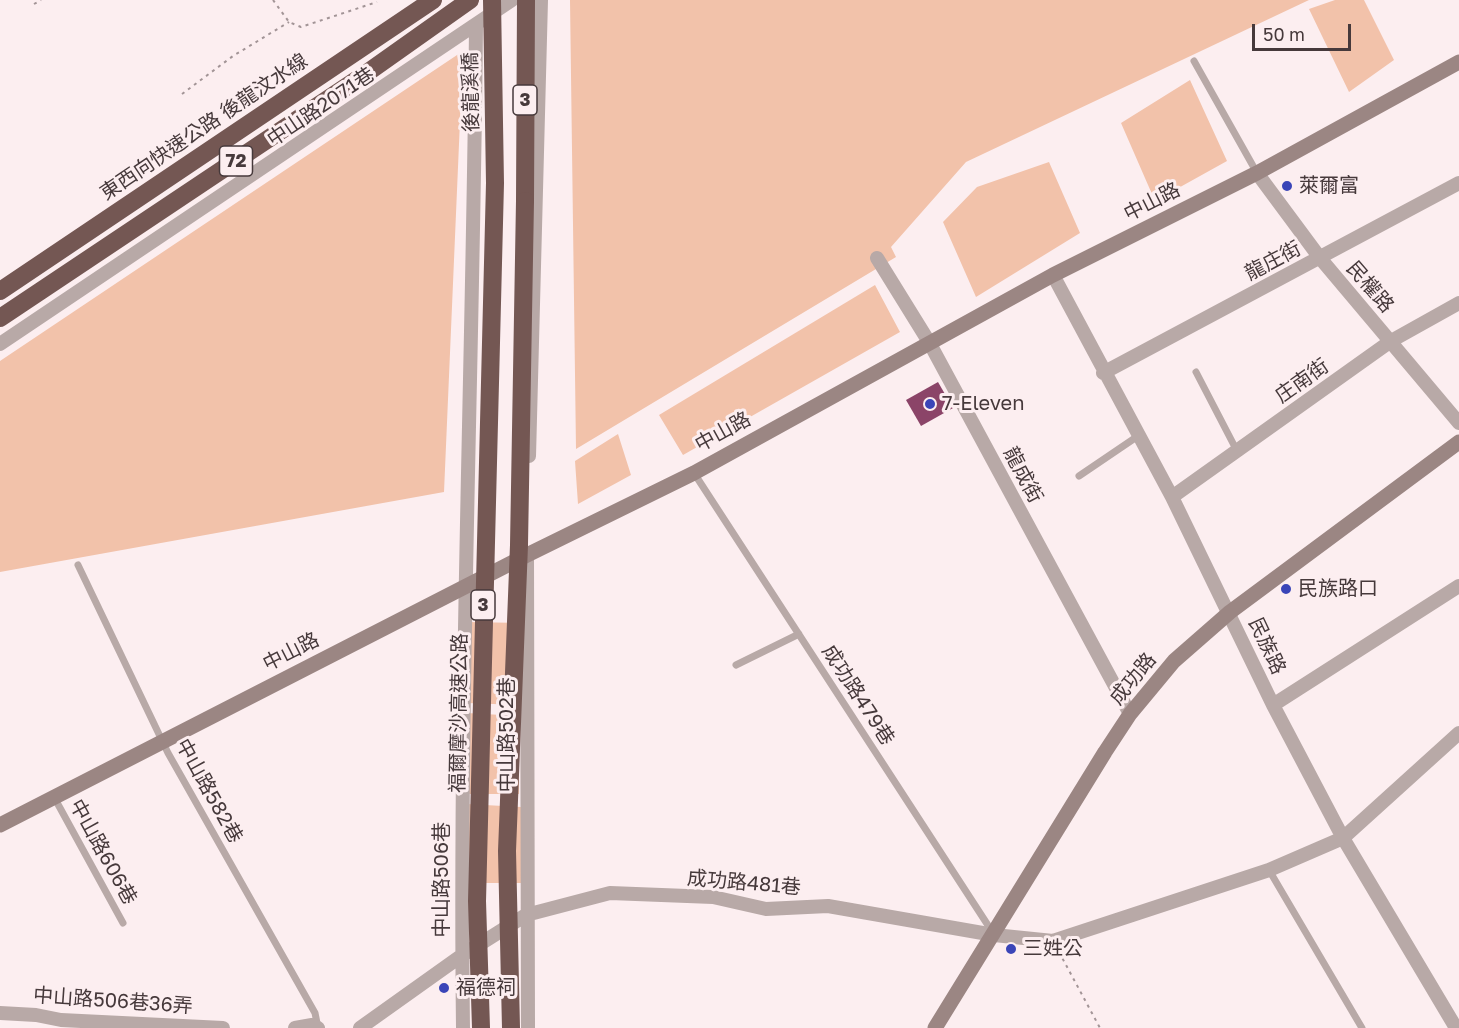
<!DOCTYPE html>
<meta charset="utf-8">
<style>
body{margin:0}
#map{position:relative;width:1459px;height:1028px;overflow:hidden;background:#fceef0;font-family:"Golos Text",sans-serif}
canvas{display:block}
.scale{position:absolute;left:1252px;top:24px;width:99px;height:27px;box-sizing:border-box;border:3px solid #46393b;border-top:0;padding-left:8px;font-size:18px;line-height:21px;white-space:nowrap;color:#46393b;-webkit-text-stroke:4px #fceef0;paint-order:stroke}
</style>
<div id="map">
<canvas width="1459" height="1028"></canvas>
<div class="scale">50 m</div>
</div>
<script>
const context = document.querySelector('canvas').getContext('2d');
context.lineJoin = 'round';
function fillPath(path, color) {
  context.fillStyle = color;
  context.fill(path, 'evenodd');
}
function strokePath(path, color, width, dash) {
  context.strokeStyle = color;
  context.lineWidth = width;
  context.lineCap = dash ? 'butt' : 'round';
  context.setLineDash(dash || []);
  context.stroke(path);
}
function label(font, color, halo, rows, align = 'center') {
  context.font = font + ' "Golos Text","Noto Sans TC",sans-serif';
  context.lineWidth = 6;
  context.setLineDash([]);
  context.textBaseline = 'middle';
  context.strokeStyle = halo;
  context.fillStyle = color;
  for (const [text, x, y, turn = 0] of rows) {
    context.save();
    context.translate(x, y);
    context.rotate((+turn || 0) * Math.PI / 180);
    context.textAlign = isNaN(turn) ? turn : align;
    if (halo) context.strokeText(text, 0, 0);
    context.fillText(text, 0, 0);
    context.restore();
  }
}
fillPath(new Path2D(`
 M570 0H1309L966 162 891 247 896 257 576 449Z
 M1335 0H1364L1394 60 1349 92 1309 9Z
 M463 51 444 492 0 572V361Z
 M1190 80 1227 161 1155 201 1121 123Z
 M1049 162 1080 233 976 297 943 222 977 187Z
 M875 285 900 332 683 455 659 415Z
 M618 434 631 475 578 504 575 461Z
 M468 622 523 623 519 705 467 703Z
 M467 713 519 716V794H466Z
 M467 804 521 807V883H465Z`), '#f2c2aa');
fillPath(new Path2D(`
 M938 382 953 408 921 426 906 400Z`), '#8b4468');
strokePath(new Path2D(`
 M273 0 289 22 301 27 377 2
 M34 4 41 0
 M182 94 233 56 289 22
 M1059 952 1100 1028`), '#a29496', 2, [3, 4.5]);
strokePath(new Path2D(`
 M1194 61 1257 173
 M1196 372 1237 451
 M694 473 993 933
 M1079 476 1138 436
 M78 565 168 753 315 1013 318 1028
 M736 665 799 634
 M54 797 123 923
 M1269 870 1362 1028`), '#b8a9a7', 7);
strokePath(new Path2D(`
 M1257 173 1320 258 1459 423
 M877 258 929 342 1130 714
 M1053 275 1172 497 1273 705 1343 838 1456 1028
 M0 344 512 0
 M1103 373 1459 183
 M529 456 541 0
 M1172 497 1391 341 1459 303
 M527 556 528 1028
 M1273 705 1459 586
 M0 1013 36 1015 61 1020 223 1028
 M295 1028 312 1025 318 1028
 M360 1028 461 956 526 915 610 893 713 897 766 909 828 906 994 935 1053 941 1269 870 1343 838 1459 733
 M463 1028C459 694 473 361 476 27`), '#b8a9a7', 14);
strokePath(new Path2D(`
 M0 825 527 555 694 473 1053 275 1257 173 1459 62
 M935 1028 1105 752 1130 714 1174 661 1230 612 1459 442`), '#9b8683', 15);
strokePath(new Path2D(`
 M525 201 526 0
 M0 291 433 0
 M0 318 364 75 470 0`), '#745753', 18);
strokePath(new Path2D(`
 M481 1028 477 901 495 183 492 0
 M511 1028 507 851 519 545 525 201`), '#745753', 18);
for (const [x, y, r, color] of [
 [1287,186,6,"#3a45b8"],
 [930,404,6,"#3a45b8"],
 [1286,589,6,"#3a45b8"],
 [1011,949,6,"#3a45b8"],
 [444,988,6,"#3a45b8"]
]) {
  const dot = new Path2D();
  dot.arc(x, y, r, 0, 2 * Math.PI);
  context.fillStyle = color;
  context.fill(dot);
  strokePath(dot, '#fceef0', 2);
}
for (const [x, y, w] of [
 [525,100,24],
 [236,161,33],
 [483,605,24]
]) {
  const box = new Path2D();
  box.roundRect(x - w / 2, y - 15, w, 30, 4.5);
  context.fillStyle = '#fceef0';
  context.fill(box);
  strokePath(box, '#46393b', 1.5);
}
label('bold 18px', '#46393b', null, [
 ["3",525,100],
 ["72",236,161],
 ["3",483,605]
]);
label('20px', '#46393b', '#fceef0', [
 ["後龍溪橋",471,92,-91],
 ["中山路2071巷",321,107,-34],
 ["東西向快速公路 後龍汶水線",204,127,-34],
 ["中山路",1152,202,-27],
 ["龍庄街",1273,261,-28],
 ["民權路",1370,287,49],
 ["庄南街",1302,381,-35],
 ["中山路",723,432,-29],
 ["龍成街",1023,475,62],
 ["民族路",1267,646,65],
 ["中山路",291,652,-27],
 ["成功路",1133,679,-51],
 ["成功路479巷",858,695,57],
 ["福爾摩沙高速公路",459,713,-89],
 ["中山路502巷",507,735,-90],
 ["中山路582巷",209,791,61],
 ["中山路606巷",103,852,61],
 ["中山路506巷",442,880,-90],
 ["成功路481巷",744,883,5],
 ["中山路506巷36弄",113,1001,4]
]);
label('20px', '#46393b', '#fceef0', [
 ["萊爾富",1299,186],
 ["7-Eleven",942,404],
 ["民族路口",1298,589],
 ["三姓公",1023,949],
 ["福德祠",456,988]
], 'left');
</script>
